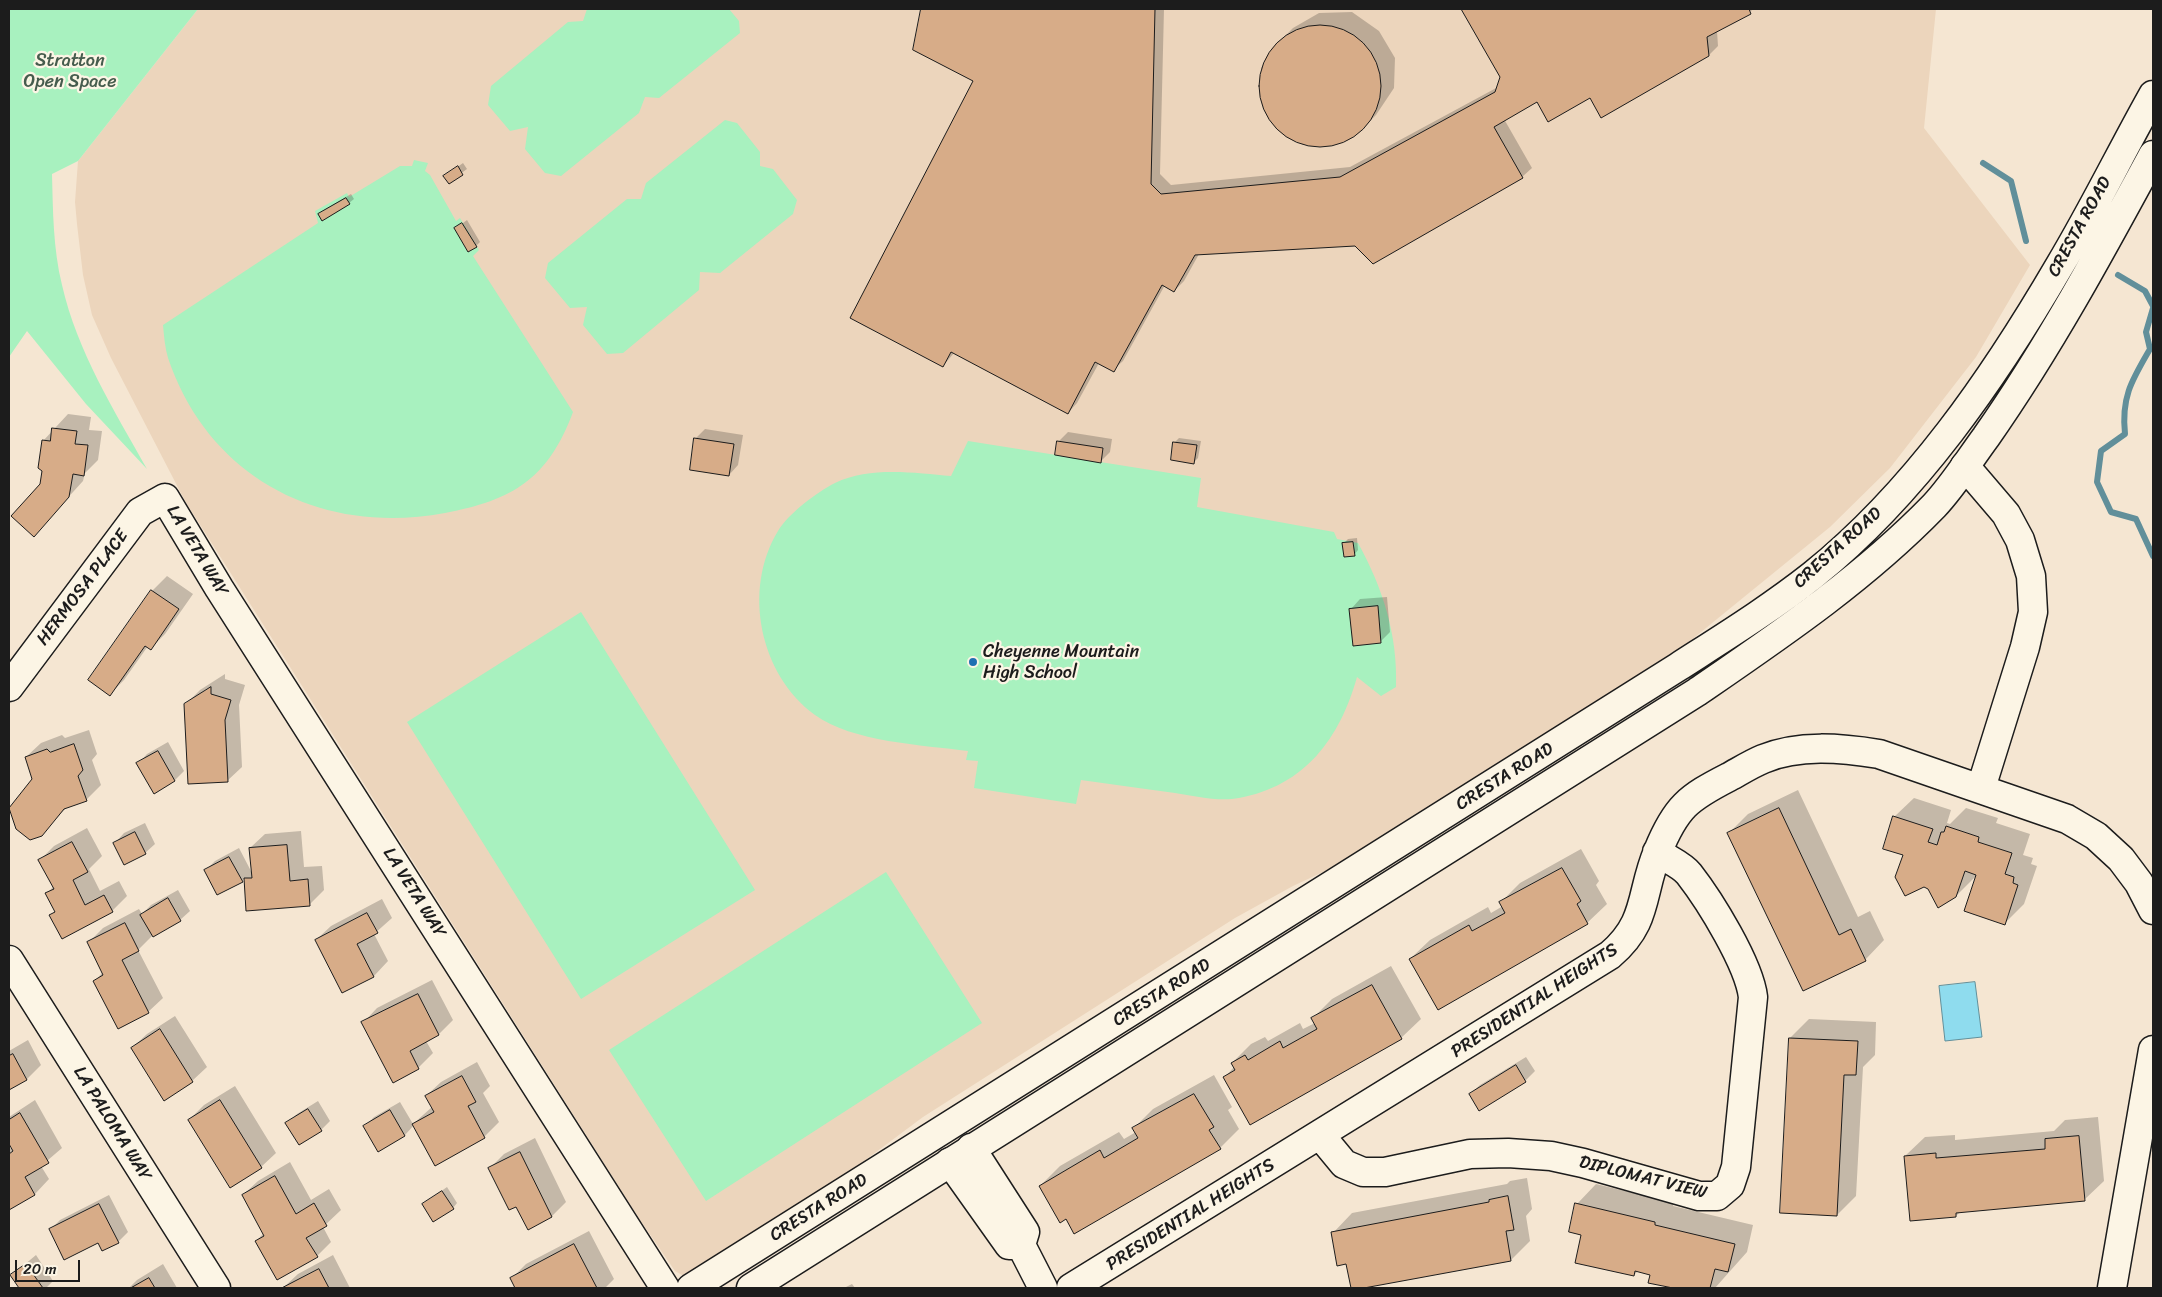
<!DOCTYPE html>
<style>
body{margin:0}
#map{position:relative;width:2162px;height:1297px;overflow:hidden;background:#f5e6d2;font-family:Sriracha,sans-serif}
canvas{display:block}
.frame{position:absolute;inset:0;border:10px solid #1c1c1c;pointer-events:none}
.scale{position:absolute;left:15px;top:1260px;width:65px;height:22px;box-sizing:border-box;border:2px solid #1c1c1c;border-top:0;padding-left:6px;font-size:15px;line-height:18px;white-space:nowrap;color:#1c1c1c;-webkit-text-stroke:4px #fcf5e5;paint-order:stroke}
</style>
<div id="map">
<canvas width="2162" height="1297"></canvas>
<div class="frame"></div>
<div class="scale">20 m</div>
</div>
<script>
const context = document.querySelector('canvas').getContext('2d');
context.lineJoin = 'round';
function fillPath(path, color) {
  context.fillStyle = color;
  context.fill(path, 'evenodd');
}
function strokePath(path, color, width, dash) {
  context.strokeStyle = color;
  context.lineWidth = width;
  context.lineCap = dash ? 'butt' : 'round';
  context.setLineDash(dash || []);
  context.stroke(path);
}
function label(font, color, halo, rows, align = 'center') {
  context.font = font + ' Sriracha,sans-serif';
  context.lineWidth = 4.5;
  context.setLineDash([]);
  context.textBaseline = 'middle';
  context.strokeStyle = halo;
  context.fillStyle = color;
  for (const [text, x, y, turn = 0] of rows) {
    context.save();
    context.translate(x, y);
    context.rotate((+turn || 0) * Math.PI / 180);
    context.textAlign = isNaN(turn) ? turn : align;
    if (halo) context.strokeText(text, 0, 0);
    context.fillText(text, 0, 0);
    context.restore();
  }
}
fillPath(new Path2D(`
 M198 9H1936L1924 128 2030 265 1976 357 1890 468 1830 527 1690 641 1626 684 1338 865 1293 886 1235 918 923 1117 844 1176 688 1275H682L675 1271 638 1217 185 501 111 358 92 315 83 275 77 224 75 202 78 161Z`), '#ecd5bc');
fillPath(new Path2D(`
 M9 9H198L78 161 52 174C53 211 53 248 62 285 77 351 114 410 147 469L86 404 27 331 9 357Z
 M587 9H729L739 21 740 33 659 98 645 97 639 113 561 176 545 173 525 149 528 127 510 131 488 105 491 86 568 22 583 21Z
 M725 120 737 123 760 152V166L773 169 797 200 793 214 720 273 700 272 699 290 623 353 607 354 583 325 587 307 570 308 545 278 548 263 627 199H641L646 183Z
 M414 160 428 163 425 171 430 175 456 221 460 218 479 250 473 256 573 412C548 479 513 500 445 513 322 536 209 479 168 358 165 348 164 336 163 325L318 223 315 211 347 193 349 197 400 166H412Z
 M968 441 1201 478 1197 507 1334 532 1337 539 1358 543C1383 588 1398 636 1396 687L1381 696 1357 677C1340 738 1305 786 1239 798 1219 802 1195 796 1175 793 1143 789 1112 784 1081 780L1076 804 974 788 978 761 966 760 968 751C923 745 852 742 815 715 760 675 742 590 778 531 788 514 817 492 835 483 870 466 915 473 951 476Z
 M581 612 755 890 581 999 407 722Z
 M886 872 982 1023 706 1201 609 1050Z`), '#a8f1bf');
const water = new Path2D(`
 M1975 982 1982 1037 1945 1041 1939 986Z`);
fillPath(water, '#8fdcee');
strokePath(water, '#618f9a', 1);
fillPath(new Path2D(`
 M922 9H1164L1160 174 1171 185 1350 167 1498 87 1501 76 1463 9H1754L1717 31 1718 46 1709 55 1590 97 1537 100 1504 119 1532 168 1522 177 1356 245 1199 254 1184 281 1174 291 1165 285 1123 361 1113 370 1099 363 1077 403 1068 413 954 353 943 366 975 81 914 49Z
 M1352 12 1379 31 1395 58 1394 88 1376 115 1361 130 1335 145H1303L1276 128 1261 101V68L1278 43 1293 28 1319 13Z
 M463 163 467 169 449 182 445 176Z
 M351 194 354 199 349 203 322 219 320 215 324 210Z
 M467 220 480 242 476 246 455 229Z
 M68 414 91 417 89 430 102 431 98 460 85 473 83 481 34 535 43 470V441Z
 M705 429 743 435 738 465 729 475 695 439Z
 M1068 432 1112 439 1110 452 1100 462 1059 441Z
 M1179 438 1201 441 1198 458 1194 462 1175 442Z
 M1357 538 1358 550 1354 555 1343 544 1348 539Z
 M167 576 193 594 165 634 151 648 148 646 124 680 110 694 90 680 152 591Z
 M1387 597 1390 632 1380 642 1351 609 1360 599Z
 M225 674V679L245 685 239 705 242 767 227 781 185 705 200 690Z
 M89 730 97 754 92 760 101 785 86 800 67 807 41 835 34 780 26 757 41 743 62 735 65 738Z
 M168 742 184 771 175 780 138 764 147 754Z
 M1798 790 1858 917 1870 911 1884 940 1865 960 1728 834 1748 814Z
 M1914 798 1951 810 1947 823 1950 824 1966 808 1998 818 1996 823 2030 834 2023 855 2033 858 2031 864 2037 866 2024 904 2005 923 1977 875 1956 896 1929 888 1904 854 1894 817Z
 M145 823 155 844 145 853 115 843 124 833Z
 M87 828 102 856 89 869 100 891 119 881 127 896 112 911 51 915 55 911 47 893 54 886 40 860 54 846Z
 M301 831 304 867 322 866 324 890 309 905 247 909 245 878 242 881 205 871 215 861 239 848 252 873 250 848 265 834Z
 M1581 849 1599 881 1596 885 1607 904 1587 923 1410 959 1430 940 1488 907 1491 913 1503 906 1501 902 1520 883Z
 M178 890 190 911 180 920 153 935 138 950 163 998 148 1012 95 981 103 972 88 943 103 928 139 909 142 914 151 905Z
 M382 899 392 918 374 934 388 961 374 976 342 992 316 940 331 926Z
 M1391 966 1421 1019 1401 1038 1225 1077 1234 1067 1232 1063 1251 1044 1265 1037 1268 1041 1300 1023 1303 1029 1315 1023 1313 1018 1332 999Z
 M432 980 453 1020 439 1034 426 1041 433 1053 418 1068 363 1023 377 1008Z
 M175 1016 207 1067 192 1081 132 1048 147 1034Z
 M1809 1019 1876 1022 1875 1055 1863 1067 1856 1196 1837 1215 1790 1038Z
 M28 1040 41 1065 27 1079 9 1089V1051Z
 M1526 1057 1535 1071 1525 1081 1479 1109 1470 1094 1480 1085Z
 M477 1062 490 1086 483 1093 499 1122 484 1137 435 1164 414 1125 405 1135 379 1150 364 1127 374 1117 400 1102 413 1124 432 1107 426 1096 441 1082Z
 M1214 1075 1232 1107 1228 1110 1239 1129 1220 1148 1066 1217 1040 1186 1060 1166 1119 1132 1124 1139 1136 1132 1134 1128 1153 1109Z
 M235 1086 276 1153 261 1167 189 1120 204 1105Z
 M35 1100 62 1148 41 1166 49 1179 35 1194 9 1208V1149L12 1147 9 1142V1117Z
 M318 1101 330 1121 321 1130 287 1123 297 1114Z
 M2098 1117 2104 1181 2084 1200 1961 1211 1956 1216 1905 1156 1925 1137 1955 1135V1140L2054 1131 2065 1120Z
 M535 1138 566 1202 552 1216 528 1228 517 1206 490 1168 504 1154Z
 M290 1162 311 1200 329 1189 341 1210 323 1227 331 1242 317 1256 256 1241 264 1233 243 1195 258 1181Z
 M1527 1178 1532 1209 1526 1216 1530 1241 1511 1260 1352 1288 1347 1262 1333 1233 1352 1213 1507 1184 1510 1181Z
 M1596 1184 1674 1203 1673 1206 1753 1225 1747 1252 1715 1288H1678L1650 1282 1652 1274 1638 1271 1634 1275 1583 1234 1577 1204Z
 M447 1187 457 1203 453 1208 423 1204Z
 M109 1195 128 1232 118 1242 103 1250 98 1241 50 1230 60 1220Z
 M589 1231 614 1279 605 1288H516L511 1279 526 1264Z
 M36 1255 53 1281 46 1288H21L12 1275Z
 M333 1255 350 1288H283L298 1274Z
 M163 1264 177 1288H129L137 1280Z
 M852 1284 855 1288H844Z`), '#0003');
strokePath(new Path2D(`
 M1983 163 2011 181 2026 241
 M2118 275 2145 291 2153 306
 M2153 308 2146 332 2150 349C2132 380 2121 397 2125 434L2101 451 2097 482 2111 512 2136 519 2153 556`), '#618f9a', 6);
const building = new Path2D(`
 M921 9H1155L1151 184 1161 194 1340 177 1495 92 1500 77 1461 9H1749L1751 14 1707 37 1709 56 1601 118 1590 98 1548 122 1537 102 1494 127 1523 178 1373 264 1355 246 1195 255 1174 292 1162 285 1114 372 1095 362 1068 414 951 352 943 367 850 318 973 81 913 50Z
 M1259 86a61 61 0 1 1 122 0a61 61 0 1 1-122 0Z
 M458 166 463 175 449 184 443 176Z
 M346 198 350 204 322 221 318 214Z
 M462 223 477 247 468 252 454 228Z
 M52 428 77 431 75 444 88 445 84 476 73 474 69 497 34 537 11 516 40 484 42 471 38 468 42 440 50 441Z
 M694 438 734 444 729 476 690 470Z
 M1057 441 1103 448 1101 463 1055 455Z
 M1173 442 1197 445 1194 464 1171 460Z
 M1353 542 1355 556 1344 557 1342 543Z
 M151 590 179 609 151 650 145 646 110 696 88 680Z
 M1378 606 1381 643 1353 646 1349 609Z
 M211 687V694L231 700 225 720 228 782 188 784 184 704Z
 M74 744 83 770 78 776 87 801 64 809 42 836 30 840 16 829 9 808 32 779 25 757 47 749 50 752Z
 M158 751 175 781 154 794 136 763Z
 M1779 808 1839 935 1851 929 1866 961 1803 991 1727 833Z
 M1893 816 1933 829 1928 842 1937 845 1941 832H1944L1946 826 1979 837 1978 842 2012 853 2005 874 2014 877 2013 883 2018 885 2005 925 1964 911 1976 875 1965 871 1956 897 1938 908 1928 889 1924 887 1905 896 1895 877 1903 855 1883 849Z
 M135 832 146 854 124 865 113 843Z
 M72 842 88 872 73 880 85 905 104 895 113 912 62 939 49 915 55 912 45 893 54 889 38 860Z
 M287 845 290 881 308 879 310 906 246 911 244 878H252L249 848Z
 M229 857 243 882 217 895 204 870Z
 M1562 868 1581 901 1577 904 1588 924 1438 1010 1409 959 1469 925 1472 931 1505 913 1499 902Z
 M168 898 181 921 153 937 140 915Z
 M367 913 378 933 357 944 374 977 342 993 315 940Z
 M125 923 139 951 122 960 149 1013 118 1029 93 981 103 975 87 942Z
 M1372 985 1402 1039 1250 1125 1223 1077 1235 1070 1231 1063 1245 1055 1248 1060 1280 1041 1283 1048 1317 1029 1311 1018Z
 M418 994 439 1035 410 1051 419 1069 393 1083 361 1022Z
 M160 1029 193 1082 164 1101 131 1048Z
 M1789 1038 1858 1041 1856 1075H1844L1837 1216 1780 1213Z
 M13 1054 27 1080 9 1090V1056Z
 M1516 1065 1526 1082 1479 1111 1469 1094Z
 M462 1076 476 1102 468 1106 485 1138 435 1166 412 1124 434 1112 425 1096Z
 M1194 1094 1214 1127 1209 1130 1221 1149 1074 1234 1066 1219 1060 1223 1039 1186 1100 1150 1104 1158 1138 1138 1132 1128Z
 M220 1100 262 1168 230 1188 188 1120Z
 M308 1109 322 1131 299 1145 285 1123Z
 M390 1110 405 1136 378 1152 363 1126Z
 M20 1113 49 1163 25 1177 35 1195 9 1210V1154L13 1151 9 1144V1120Z
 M2079 1136 2085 1201 1956 1213V1217L1910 1221 1904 1156 1936 1153V1158L2045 1149V1139Z
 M520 1152 552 1217 528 1230 516 1207 509 1210 488 1168Z
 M275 1176 296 1214 314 1203 327 1226 306 1238 318 1257 277 1280 255 1241 264 1236 242 1195Z
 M442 1191 454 1209 433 1222 422 1204Z
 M1508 1196 1514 1230 1506 1231 1511 1261 1364 1288H1351L1346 1264 1337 1266 1331 1232 1489 1202V1200Z
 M1575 1203 1655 1222V1225L1735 1244 1728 1272 1715 1269 1710 1288H1673L1648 1283 1650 1275 1635 1271 1634 1276 1575 1263 1581 1235 1569 1232Z
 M99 1204 119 1243 102 1251 98 1243 64 1260 49 1229Z
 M574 1244 597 1288H515L510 1278Z
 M26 1264 43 1288H19L10 1275Z
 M319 1269 329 1288H282Z
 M149 1278 155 1288H131Z`);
fillPath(building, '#d7ac88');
strokePath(building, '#1c1c1c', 1);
const minor = new Path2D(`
 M1965 466 2006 514 2020 540 2031 576 2033 612 2025 647 1981 788
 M9 687 140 512 165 498 219 588 665 1288
 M9 960 216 1288
 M1320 1135 1344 1164 1363 1172H1385L1470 1154 1508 1153 1551 1156 1583 1163 1699 1196H1717L1730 1185 1736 1167 1753 997C1749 964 1710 901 1689 874 1682 865 1667 859 1657 852
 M971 1148 1025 1232 1021 1245 1043 1288
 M950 1162 1009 1245H1021
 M1071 1288 1610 955C1649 922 1640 893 1658 851 1676 807 1688 798 1729 777 1740 771 1751 764 1763 759 1799 744 1841 748 1879 754L2067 819 2096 836 2121 859 2139 883 2153 910
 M2112 1288 2153 1050`);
const major = new Path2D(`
 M691 1288 1678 667C1723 638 1770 609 1813 575 1915 493 1994 378 2060 265 2093 210 2121 152 2153 95
 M751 1288 1697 692C1780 635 1863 579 1934 506 1953 486 1969 460 1986 437 2049 347 2101 251 2153 155`);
strokePath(minor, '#1c1c1c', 31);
strokePath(major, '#1c1c1c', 31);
strokePath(minor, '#fcf5e5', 28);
strokePath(major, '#fcf5e5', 28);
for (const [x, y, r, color] of [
 [973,662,5,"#1f6fb2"]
]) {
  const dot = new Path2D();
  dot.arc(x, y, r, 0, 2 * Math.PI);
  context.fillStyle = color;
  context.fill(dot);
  strokePath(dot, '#fcf5e5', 2);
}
label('18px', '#465c4d', '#fcf5e5', [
 ["Stratton",70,61],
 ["Open Space",70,82]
]);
label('18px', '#1c1c1c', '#fcf5e5', [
 ["CRESTA ROAD",2080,227,-61],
 ["CRESTA ROAD",1838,548,-42],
 ["LA VETA WAY",197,551,59],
 ["HERMOSA PLACE",83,588,-53],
 ["CRESTA ROAD",1505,777,-32],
 ["LA VETA WAY",414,893,58],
 ["CRESTA ROAD",1162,993,-32],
 ["PRESIDENTIAL HEIGHTS",1535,1001,-33],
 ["LA PALOMA WAY",112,1124,58],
 ["DIPLOMAT VIEW",1643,1178,14],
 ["CRESTA ROAD",819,1208,-32],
 ["PRESIDENTIAL HEIGHTS",1191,1215,-32]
]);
label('18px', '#1c1c1c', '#fcf5e5', [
 ["Cheyenne Mountain",983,652],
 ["High School",983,673]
], 'left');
</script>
